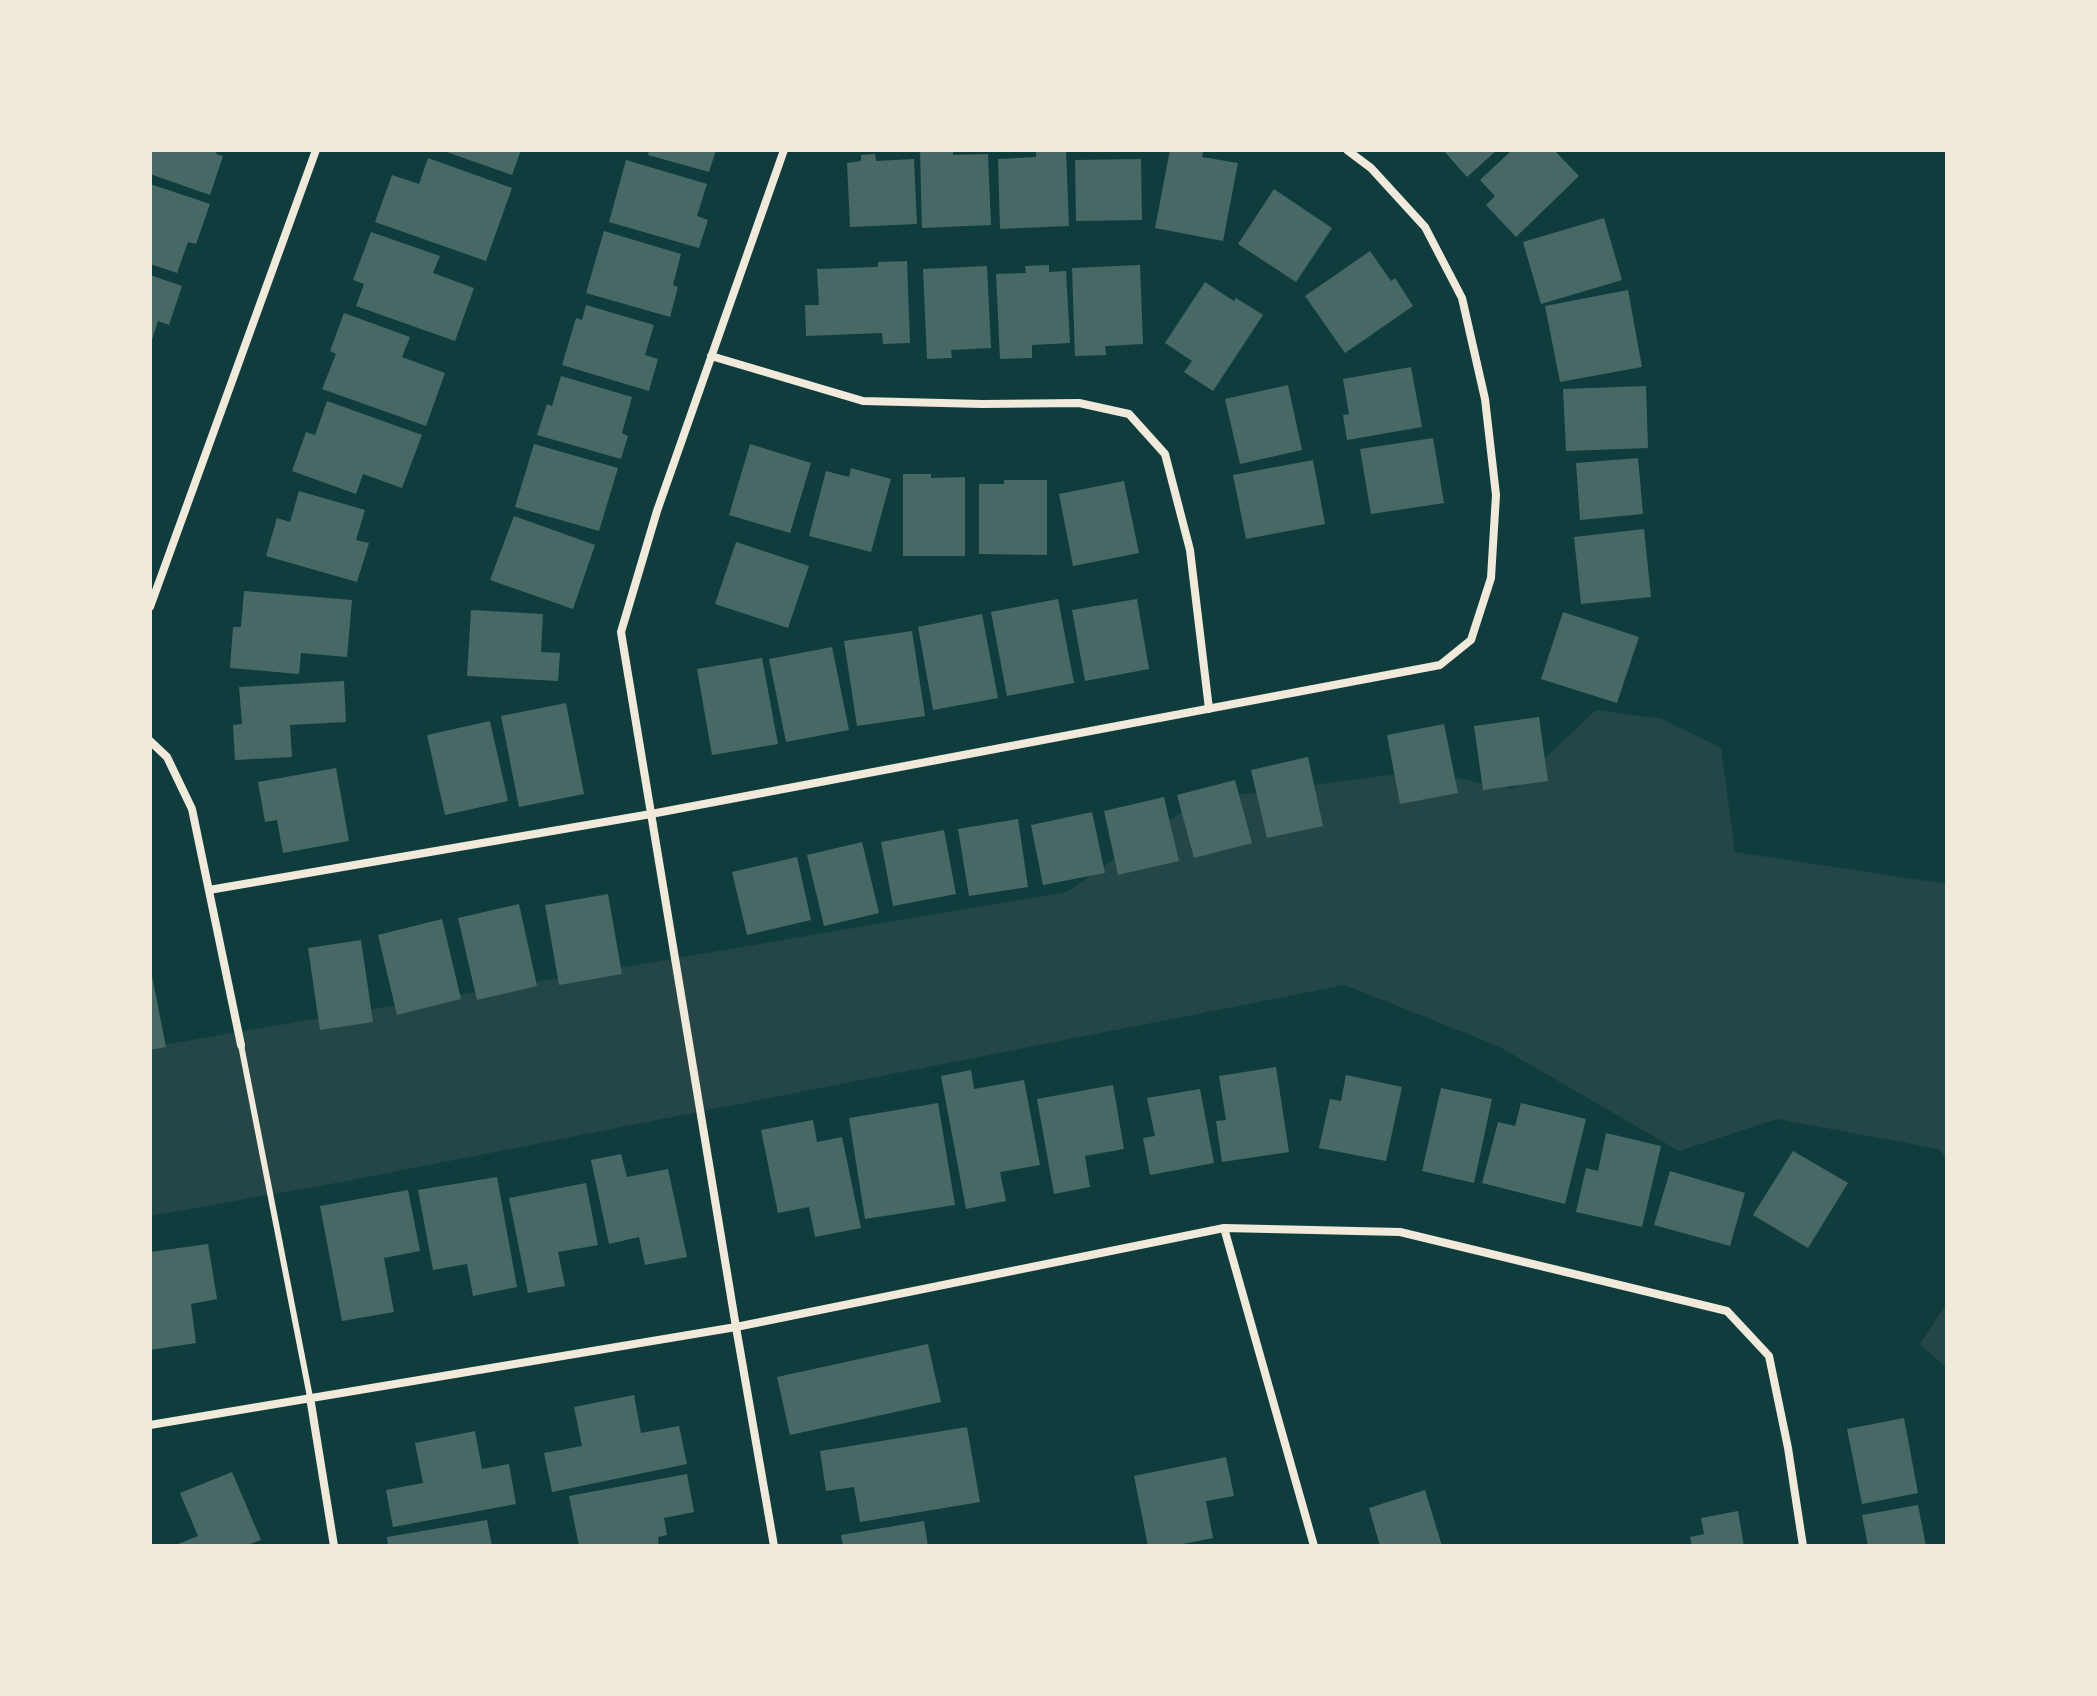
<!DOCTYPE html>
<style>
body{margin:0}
#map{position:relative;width:2097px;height:1696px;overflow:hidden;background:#0f3d3e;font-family:Ubuntu,sans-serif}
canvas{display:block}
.frame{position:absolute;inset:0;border:152px solid #f1e9da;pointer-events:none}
</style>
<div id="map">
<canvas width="2097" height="1696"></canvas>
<div class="frame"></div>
</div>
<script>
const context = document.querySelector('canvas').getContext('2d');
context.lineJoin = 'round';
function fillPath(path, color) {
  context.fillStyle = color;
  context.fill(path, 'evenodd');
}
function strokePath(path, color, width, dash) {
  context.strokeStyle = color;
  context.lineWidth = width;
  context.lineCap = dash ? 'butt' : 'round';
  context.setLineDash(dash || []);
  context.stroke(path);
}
fillPath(new Path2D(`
 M1596 710 1662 719 1721 748 1735 852 1947 884V1161L1939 1149 1777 1119 1679 1151 1498 1046 1345 985 347 1181 150 1216V1047L1067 892 1199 800 1420 771 1512 789Z
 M1947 1303V1368L1920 1344Z`), '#244646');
fillPath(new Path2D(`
 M152 150H217L216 154 223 156 210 195 150 174V156Z
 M441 150H521L512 175Z
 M649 150H716L709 172 648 155Z
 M920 150H953V155L988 154 991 225 922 228Z
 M1036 150H1066L1069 226 1000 229 998 159 1036 157Z
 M1170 150 1203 152 1202 157 1238 163 1223 241 1155 228Z
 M1443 150H1497L1467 177Z
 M1512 150H1554L1579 176 1516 237 1486 205 1495 196 1480 180Z
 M875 154 876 161 914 159 917 224 850 227 847 163 861 161V155Z
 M428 158 512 188 486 261 375 222 392 175 419 184Z
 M1141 159 1142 220 1076 221 1075 160Z
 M626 160 707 184 697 216 708 220 699 248 609 222Z
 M150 184 210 204 196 244 188 242 177 273 150 264Z
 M1274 189 1332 228 1296 282 1238 244Z
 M1604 218 1622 280 1541 304 1523 242Z
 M604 231 681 254 673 285 678 287 670 317 586 293Z
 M371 232 440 256 433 273 474 288 455 341 356 306 364 284 353 280Z
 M1370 251 1391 281 1395 278 1413 306 1345 353 1305 296Z
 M907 261 910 343 883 344 882 333 806 336 805 305H819L817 269 878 267V262Z
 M1049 265V272L1066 271 1070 343 1032 345V358L1000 359 996 274 1026 273 1025 266Z
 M1140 265 1143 344 1105 346 1106 355 1075 356 1072 268Z
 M987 266 991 348 951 350 952 358 927 359 923 269Z
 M150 275 182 286 169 325 158 321 151 343Z
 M1205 282 1234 301 1236 298 1263 315 1213 391 1184 372 1192 361 1165 343Z
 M1628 290 1642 367 1560 382 1545 306Z
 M586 305 654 325 645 355 658 359 649 391 562 365 576 318 582 320Z
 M344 313 410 337 402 357 445 373 426 426 322 389 336 354 330 351Z
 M1411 367 1422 427 1347 440 1343 415 1349 414 1343 379Z
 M561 376 632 397 622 433 628 436 621 459 537 435 547 404 552 406Z
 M1288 385 1302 450 1240 464 1225 399Z
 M1646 386 1648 448 1566 451 1563 389Z
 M327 401 422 435 402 488 363 474 356 494 292 471 306 432 315 435Z
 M1433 438 1444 503 1371 514 1360 449Z
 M534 444 618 468 599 531 515 507Z
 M750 444 811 463 790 533 729 515Z
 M1638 458 1643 514 1580 520 1576 463Z
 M1313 460 1325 524 1246 539 1233 475Z
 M851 468 891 479 871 552 809 536 826 471 849 477Z
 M903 474H931V478L965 477V556H903Z
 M1004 480H1047V555L979 554V484H1004Z
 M1124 481 1139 553 1073 566 1059 494Z
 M299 491 365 510 356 540 369 543 357 582 266 556 277 518 290 522Z
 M514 516 595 545 573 609 490 580Z
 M1644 529 1651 597 1581 604 1574 537Z
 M736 542 809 566 788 628 715 604Z
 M244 591 352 600 347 657 301 653 299 674 230 668 233 627H241Z
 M1058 599 1074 683 1007 696 991 612Z
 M1137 599 1149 669 1085 681 1072 610Z
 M471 610 543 614 541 652 560 653 558 681 467 676Z
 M1563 612 1639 637 1617 703 1541 679Z
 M982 614 998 698 933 710 918 627Z
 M912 631 925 716 857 726 844 641Z
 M832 647 849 730 786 742 769 659Z
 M762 658 778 744 712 755 697 669Z
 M344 681 346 722 290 725 292 757 235 760 233 725 242 724 239 687Z
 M566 703 584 794 519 807 501 716Z
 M1539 717 1548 781 1483 790 1474 726Z
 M490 721 508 801 445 815 427 735Z
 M1444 724 1458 793 1400 804 1387 735Z
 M1308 757 1323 826 1267 838 1251 770Z
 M336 768 349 841 283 853 277 820 265 822 258 782Z
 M1235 780 1252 843 1194 858 1177 795Z
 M1164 797 1179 861 1118 875 1104 811Z
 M1092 812 1105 873 1043 885 1031 825Z
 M1018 819 1028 887 969 896 958 829Z
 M944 830 956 894 893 906 881 842Z
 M862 842 879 913 824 926 807 855Z
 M797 857 811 920 747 935 732 872Z
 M608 894 622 974 559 985 545 905Z
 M519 904 537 986 477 1000 458 918Z
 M442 919 461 999 397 1015 378 935Z
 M361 940 373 1022 320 1030 308 948Z
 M151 971 166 1047 150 1050V972Z
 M1276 1067 1289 1152 1222 1162 1216 1121 1226 1120 1219 1076Z
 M971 1070 974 1089 1024 1080 1040 1165 1000 1172 1006 1201 966 1209 941 1076Z
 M1346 1075 1402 1087 1386 1161 1319 1148 1330 1099 1341 1101Z
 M1113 1085 1124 1149 1085 1156 1090 1187 1054 1194 1037 1099Z
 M1441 1088 1492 1099 1474 1183 1422 1171Z
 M1200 1089 1214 1163 1150 1175 1143 1138 1155 1136 1147 1098Z
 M938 1103 955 1205 865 1219 849 1118Z
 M1521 1103 1586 1119 1565 1204 1482 1183 1498 1122 1515 1126Z
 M813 1120 817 1142 842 1137 861 1228 815 1237 809 1207 778 1213 761 1130Z
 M1606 1133 1661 1146 1642 1227 1576 1212 1586 1168 1598 1171Z
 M1793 1151 1848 1183 1808 1248 1753 1215Z
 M621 1154 627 1177 668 1169 687 1257 645 1265 639 1237 609 1244 591 1160Z
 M1670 1171 1745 1193 1730 1246 1654 1225Z
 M497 1177 517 1287 473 1296 467 1264 433 1270 418 1190Z
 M586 1183 598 1245 558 1252 565 1286 528 1293 509 1198Z
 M408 1190 420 1251 384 1258 394 1312 342 1321 320 1206Z
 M208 1244 217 1299 191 1304 196 1343 150 1350V1252Z
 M928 1344 941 1402 790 1435 777 1377Z
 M634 1395 641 1433 679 1426 687 1464 552 1492 544 1453 582 1446 574 1407Z
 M1904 1418 1918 1493 1862 1504 1847 1429Z
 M967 1427 980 1502 860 1522 854 1487 826 1491 820 1451Z
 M475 1431 482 1469 509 1464 516 1504 393 1527 386 1490 423 1483 415 1443Z
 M1226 1457 1234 1496 1206 1501 1213 1538 1173 1546H1148L1134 1476Z
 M232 1472 261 1540 245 1546H173L198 1536 180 1493Z
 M687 1474 694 1512 664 1518 667 1535 658 1537 659 1546H579L569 1496Z
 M1425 1490 1442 1546H1380L1369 1508Z
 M1918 1505 1926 1546H1868L1862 1515Z
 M1738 1511 1744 1546H1692L1690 1537 1704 1534 1701 1518Z
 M487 1520 492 1546H388L387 1537Z
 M924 1521 928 1546H843L841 1535Z`), '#486865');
strokePath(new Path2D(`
 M241 1045 310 1397`), '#f1e9da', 6);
strokePath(new Path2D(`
 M711 356 863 401 982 404 1079 403 1129 414 1165 454 1190 550 1209 709
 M150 607 316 150
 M150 741 167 757 192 809 241 1045
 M209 890 651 814 1440 665 1471 640 1491 578 1496 495 1485 399 1462 298 1425 227 1371 168 1347 150
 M1224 1228 1314 1546
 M310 1397 334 1546
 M150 1425 736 1327 1224 1228 1400 1232 1727 1311 1769 1356 1788 1448 1803 1546
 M774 1546 736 1327 621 632 657 511 784 150`), '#f1e9da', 8);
</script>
